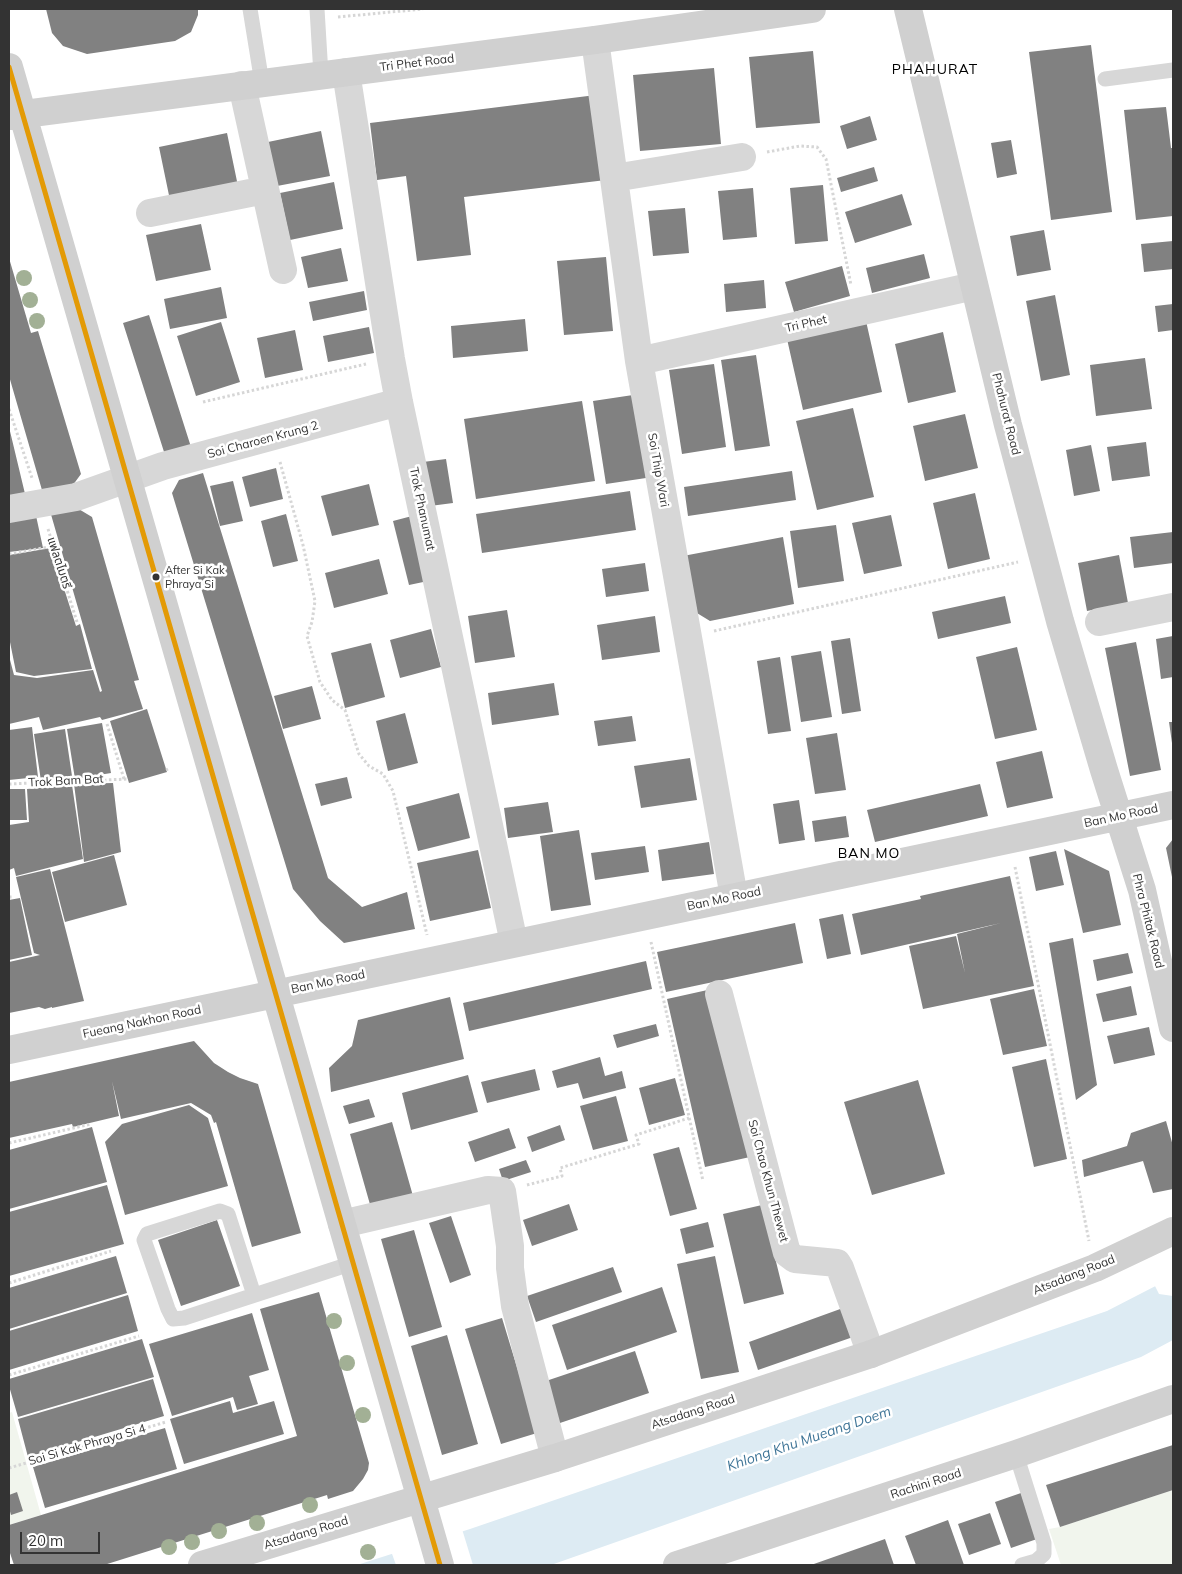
<!DOCTYPE html>
<meta charset="utf-8">
<style>
body{margin:0}
#map{position:relative;width:1182px;height:1574px;overflow:hidden;background:#fff;font-family:Mulish,sans-serif}
canvas{display:block}
.frame{position:absolute;inset:0;border:10px solid #333;pointer-events:none}
.scale{position:absolute;left:20px;top:1532px;width:80px;height:22px;box-sizing:border-box;border:2px solid #333;border-top:0;padding-left:6px;font-size:15px;line-height:18px;white-space:nowrap;color:#333;-webkit-text-stroke:4px #fff;paint-order:stroke}
</style>
<div id="map">
<canvas width="1182" height="1574"></canvas>
<div class="frame"></div>
<div class="scale">20 m</div>
</div>
<script>
const context = document.querySelector('canvas').getContext('2d');
context.lineJoin = 'round';
function fillPath(path, color) {
  context.fillStyle = color;
  context.fill(path, 'evenodd');
}
function strokePath(path, color, width, dash) {
  context.strokeStyle = color;
  context.lineWidth = width;
  context.lineCap = dash ? 'butt' : 'round';
  context.setLineDash(dash || []);
  context.stroke(path);
}
function label(font, color, halo, rows, align = 'center') {
  context.font = font + ' Mulish,"Noto Sans Thai",sans-serif';
  context.lineWidth = 5;
  context.setLineDash([]);
  context.textBaseline = 'middle';
  context.strokeStyle = halo;
  context.fillStyle = color;
  for (const [text, x, y, turn = 0] of rows) {
    context.save();
    context.translate(x, y);
    context.rotate((+turn || 0) * Math.PI / 180);
    context.textAlign = isNaN(turn) ? turn : align;
    if (halo) context.strokeText(text, 0, 0);
    context.fillText(text, 0, 0);
    context.restore();
  }
}
fillPath(new Path2D(`
 M12 1412 41 1515 9 1525V1413Z
 M1173 1490V1565H1061L1049 1529 1060 1527Z`), '#f1f5ed');
fillPath(new Path2D(`
 M1173 1277V1340L1141 1357 551 1565H357L470 1529 1107 1311Z`), '#ddebf3');
fillPath(new Path2D(`
 M1173 1274V1296L1159 1294 1154 1284Z
 M462 1529 473 1565H396L391 1551Z`), '#fff');
fillPath(new Path2D(`
 M46 9H198V15L191 32 175 41 87 54 63 46 52 33Z
 M1091 45 1112 212 1051 220 1029 52Z
 M813 51 820 123 756 128 749 57Z
 M714 68 721 144 640 151 633 75Z
 M596 95 606 180 464 197 471 255 417 261 406 176 377 180 370 123Z
 M1166 107 1171 148H1173V216L1136 220 1124 110Z
 M870 116 877 140 847 149 840 126Z
 M321 131 330 176 277 186 268 142Z
 M227 133 239 191 171 205 159 147Z
 M1011 140 1017 174 997 178 991 143Z
 M874 167 878 181 841 192 837 178Z
 M334 182 343 229 290 240 280 193Z
 M823 185 828 241 795 244 790 188Z
 M753 188 757 237 723 240 718 191Z
 M902 194 912 225 855 243 845 212Z
 M685 208 689 253 653 256 648 211Z
 M201 224 211 270 156 281 146 235Z
 M1044 230 1051 270 1017 276 1010 236Z
 M1173 241V269L1144 272 1141 244Z
 M341 248 348 281 308 288 301 257Z
 M924 254 930 278 872 293 866 268Z
 M606 257 613 331 564 335 557 261Z
 M9 258 31 333 38 331 81 474 70 489 44 497 9 376Z
 M842 266 850 296 794 312 785 282Z
 M764 280 766 308 726 312 724 284Z
 M221 287 227 318 170 329 164 299Z
 M364 291 367 310 313 321 309 302Z
 M1055 295 1070 375 1041 381 1026 301Z
 M1173 304V330L1158 332 1155 306Z
 M149 315 191 447 165 455 123 323Z
 M525 319 528 351 453 358 451 326Z
 M866 321 882 392 803 410 787 339Z
 M221 322 240 382 196 396 177 336Z
 M369 327 374 353 328 362 323 336Z
 M295 330 303 370 265 378 257 338Z
 M943 332 956 392 908 403 895 344Z
 M756 355 770 446 735 451 721 360Z
 M1145 358 1152 409 1096 416 1090 365Z
 M714 364 726 447 682 454 669 370Z
 M633 395 646 478 606 484 593 401Z
 M582 401 595 481 476 499 464 419Z
 M853 408 874 497 817 510 796 421Z
 M965 414 978 468 925 481 913 426Z
 M9 427 26 498 9 502Z
 M1146 442 1150 476 1112 481 1107 447Z
 M1091 445 1100 491 1074 496 1066 450Z
 M446 459 453 503 430 506 423 462Z
 M276 468 283 499 250 507 242 477Z
 M792 471 796 500 688 516 684 487Z
 M203 473 328 878 362 907 407 892 415 929 344 943 320 921 293 889 172 493 179 480Z
 M233 481 243 521 220 526 210 486Z
 M369 484 379 525 332 536 321 496Z
 M630 491 636 530 482 553 476 514Z
 M975 493 990 559 948 569 933 503Z
 M72 505 92 517 139 680 134 681 143 709 102 720 100 717 43 730 39 717 9 724V656L14 675 37 678 93 670 100 692 102 691 50 511Z
 M35 511 43 548 9 552V516Z
 M286 514 298 561 273 567 261 521Z
 M891 515 902 566 864 574 852 523Z
 M412 516 428 581 409 585 393 521Z
 M836 525 844 581 798 588 790 531Z
 M1173 532V563L1134 568 1130 537Z
 M783 537 794 604 710 621 692 610 683 556Z
 M51 548 76 626 80 624 92 669 34 676 16 672 9 637V555Z
 M1119 555 1128 603 1087 611 1078 563Z
 M379 559 388 594 334 608 325 573Z
 M645 563 649 591 606 597 602 569Z
 M1005 596 1011 623 938 639 932 612Z
 M507 610 515 657 475 663 468 616Z
 M655 616 660 652 602 660 597 625Z
 M431 629 441 667 400 678 390 640Z
 M1173 636V677L1161 679 1156 639Z
 M850 638 861 711 842 714 831 641Z
 M1136 642 1161 770 1130 776 1105 648Z
 M371 643 385 697 345 708 331 653Z
 M1017 647 1037 730 995 739 976 657Z
 M821 651 832 717 801 722 791 656Z
 M780 657 791 731 768 734 757 661Z
 M554 683 559 715 492 725 488 693Z
 M312 686 321 719 283 729 274 696Z
 M147 709 167 772 129 783 110 721Z
 M405 713 418 763 388 771 376 721Z
 M632 716 636 741 598 746 594 721Z
 M1169 722H1173V743H1172Z
 M102 723 111 773 75 779 67 729Z
 M32 727 38 777 9 780V730Z
 M65 729 72 776 41 781 34 734Z
 M837 733 846 790 815 794 806 738Z
 M1042 751 1053 798 1007 808 996 762Z
 M690 758 697 800 641 808 634 766Z
 M347 777 352 798 321 806 315 784Z
 M113 783 121 852 84 862 74 784Z
 M980 784 988 816 875 842 867 810Z
 M72 785 83 859 16 876 14 868 9 870V825L29 822 27 789Z
 M9 789H25L27 820H9Z
 M459 793 470 838 418 851 406 807Z
 M799 800 805 840 779 844 773 804Z
 M548 802 553 832 508 838 504 808Z
 M846 816 849 837 815 842 812 821Z
 M579 830 591 905 551 911 540 836Z
 M1173 839V877H1172L1166 848Z
 M709 842 714 874 662 881 658 850Z
 M645 846 649 872 595 880 591 853Z
 M1064 849 1109 871 1121 925 1083 933Z
 M478 850 491 908 430 921 417 863Z
 M1056 851 1064 885 1036 891 1029 857Z
 M114 855 127 905 65 922 52 872Z
 M50 869 84 1001 52 1008V1007L45 1009 39 1007 9 1013V962L40 955 34 953 16 877Z
 M1010 876 1034 986 923 1009 909 946 956 936 965 973 957 934 1001 923 861 955 852 914 921 899 920 896Z
 M20 898 32 955 9 960V900Z
 M843 914 851 954 827 959 819 919Z
 M795 923 803 963 666 992 657 952Z
 M1073 938 1097 1085 1076 1100 1049 943Z
 M1128 953 1133 973 1097 981 1093 960Z
 M646 961 652 989 469 1031 463 1003Z
 M1131 986 1137 1015 1103 1022 1096 994Z
 M712 989 750 1157 705 1167 667 999Z
 M1034 989 1047 1046 1003 1055 990 999Z
 M450 997 464 1059 331 1092 329 1068 352 1046 358 1020Z
 M656 1024 659 1036 617 1048 613 1035Z
 M1149 1027 1155 1055 1114 1064 1107 1036Z
 M194 1041 214 1063 228 1072 240 1078 258 1084 301 1233 252 1247 216 1122 214 1123 211 1115 191 1103 121 1119 112 1081 119 1116 73 1127 72 1124 9 1138V1082Z
 M600 1057 605 1076 622 1071 626 1088 583 1099 578 1083 557 1088 552 1071Z
 M1046 1059 1067 1159 1034 1167 1012 1067Z
 M535 1069 540 1090 487 1103 481 1082Z
 M468 1075 478 1112 411 1130 402 1093Z
 M675 1078 685 1115 649 1125 639 1088Z
 M918 1080 945 1174 872 1195 844 1102Z
 M616 1096 628 1141 593 1150 580 1106Z
 M369 1099 375 1117 349 1124 343 1106Z
 M189 1105 208 1118 228 1186 125 1215 105 1142 122 1124Z
 M1166 1121 1173 1146V1189L1153 1193 1143 1161 1084 1177 1082 1160 1127 1146 1131 1133Z
 M392 1122 413 1196 371 1208 350 1134Z
 M560 1125 565 1140 532 1152 527 1137Z
 M92 1127 107 1182 9 1209V1150Z
 M509 1128 516 1148 475 1162 468 1142Z
 M679 1147 697 1209 670 1216 653 1154Z
 M526 1160 531 1172 503 1181 499 1169Z
 M107 1185 124 1244 9 1276V1212Z
 M569 1204 578 1230 532 1246 523 1220Z
 M762 1205 784 1294 744 1304 723 1214Z
 M451 1216 471 1275 450 1283 429 1223Z
 M217 1220 240 1286 181 1306 158 1240Z
 M708 1222 714 1247 686 1254 680 1229Z
 M414 1230 442 1327 409 1337 381 1239Z
 M116 1256 127 1293 9 1329V1288Z
 M715 1256 739 1372 701 1379 677 1264Z
 M613 1267 622 1292 536 1322 527 1296Z
 M662 1287 677 1332 567 1370 552 1325Z
 M319 1292 369 1463 368 1470 363 1479 353 1491 328 1499 327 1495 104 1565H14L9 1550V1525L297 1436 260 1309Z
 M128 1295 138 1331 9 1370V1331Z
 M843 1308 853 1337 758 1370 749 1342Z
 M252 1313 269 1370 249 1376 258 1404 237 1410 233 1397 172 1416 149 1344Z
 M502 1318 537 1433 501 1444 465 1329Z
 M447 1335 478 1444 442 1455 411 1346Z
 M142 1339 154 1377 18 1417 9 1386V1379Z
 M635 1351 649 1393 557 1424 543 1382Z
 M153 1379 164 1416 28 1457 18 1419Z
 M230 1401 233 1413 274 1401 284 1434 184 1464 170 1419Z
 M165 1428 177 1469 45 1508 33 1467Z
 M1173 1445V1490L1060 1527 1046 1485Z
 M17 1492 23 1511 11 1515 9 1508V1495Z
 M1021 1493 1037 1539 1011 1548 995 1502Z
 M990 1513 1001 1544 969 1555 958 1524Z
 M948 1520 964 1565H916L905 1536Z
 M885 1539 894 1565H811Z`), '#818181');
strokePath(new Path2D(`
 M338 17 423 9
 M767 152 800 146 817 147 826 159 851 285
 M203 402 366 364
 M9 409 32 478
 M280 462 303 545 315 601 312 622 307 636 320 682 332 700 345 710 359 754 369 766 383 774 393 791 427 935
 M48 529 77 622
 M9 554 54 546 53 545
 M714 631 1018 562
 M107 724 124 779
 M166 770 168 769
 M9 784 128 779
 M1015 867 1089 1241
 M9 897H12
 M651 942 703 1181
 M9 1143 91 1124
 M527 1185 562 1176 560 1168 639 1144 636 1135 689 1118
 M9 1283 111 1251
 M9 1375 139 1336
 M9 1468 166 1422`), '#d6d6d6', 3, [2.5, 2.5]);
strokePath(new Path2D(`
 M250 9 262 83
 M317 9 321 75
 M1105 79 1173 70
 M254 1295 228 1214 220 1211 147 1234 144 1240 168 1309 173 1319 184 1318 353 1263
 M1016 1454 1044 1543V1554L1036 1561 1022 1565`), '#d7d7d7', 15);
strokePath(new Path2D(`
 M595 40 639 361 734 897
 M346 72 391 359 399 402 514 943
 M242 85 283 270
 M614 178 742 157
 M150 213 265 190
 M639 361 974 286
 M9 509 76 497 163 466 399 402
 M1099 622 1173 607
 M719 994 787 1253 795 1259 837 1263 840 1268 871 1354
 M342 1224 488 1190 502 1191 510 1246V1268L515 1306 555 1458`), '#d7d7d7', 28);
strokePath(new Path2D(`
 M908 9 1008 425 1060 621 1104 770 1142 890 1173 1028
 M9 67 440 1565
 M9 116 595 40 812 9
 M9 1050 1173 805
 M202 1565 555 1458 871 1354 1095 1268 1173 1231
 M677 1565 1016 1454 1173 1399`), '#d0d0d0', 28);
strokePath(new Path2D(`
 M9 67 440 1565`), '#e39a05', 5);
context.fillStyle = '#a2b095';
for (const [x, y] of [
 [24,278],
 [30,300],
 [37,321],
 [334,1321],
 [347,1363],
 [363,1415],
 [310,1505],
 [257,1523],
 [219,1531],
 [192,1542],
 [169,1547],
 [368,1552]
]) {
  context.beginPath();
  context.arc(x, y, 8, 0, 2 * Math.PI);
  context.fill();
}
for (const [x, y, r, color] of [
 [156,577,4.5,"#333"]
]) {
  const dot = new Path2D();
  dot.arc(x, y, r, 0, 2 * Math.PI);
  context.fillStyle = color;
  context.fill(dot);
  strokePath(dot, '#fff', 2);
}
label('11px', '#333', '#fff', [
 ["After Si Kak",165,571],
 ["Phraya Si",165,585]
], 'left');
label('12px', '#333', '#fff', [
 ["Tri Phet Road",417,63,-7],
 ["Tri Phet",806,324,-13],
 ["Phahurat Road",1006,414,76],
 ["Soi Charoen Krung 2",263,440,-15],
 ["Soi Thip Wari",658,470,80],
 ["Trok Phanumat",422,509,78],
 ["แฟลตไมตรี",59,563,72],
 ["Trok Bam Bat",66,781,-3],
 ["Ban Mo Road",1121,816,-12],
 ["Ban Mo Road",724,899,-12],
 ["Phra Phitak Road",1148,921,76],
 ["Ban Mo Road",328,982,-12],
 ["Fueang Nakhon Road",142,1022,-12],
 ["Soi Chao Khun Thewet",768,1181,75],
 ["Atsadang Road",1074,1275,-22],
 ["Atsadang Road",693,1412,-18],
 ["Soi Si Kak Phraya Si 4",87,1445,-16],
 ["Rachini Road",926,1484,-18],
 ["Atsadang Road",306,1533,-17]
]);
context.letterSpacing = '1px';
label('14px', '#000', '#fff', [
 ["PHAHURAT",935,70],
 ["BAN MO",869,854]
]);
context.letterSpacing = '0px';
label('italic 14px', '#3f7597', '#fff', [
 ["Khlong Khu Mueang Doem",809,1439,-19]
]);
</script>
